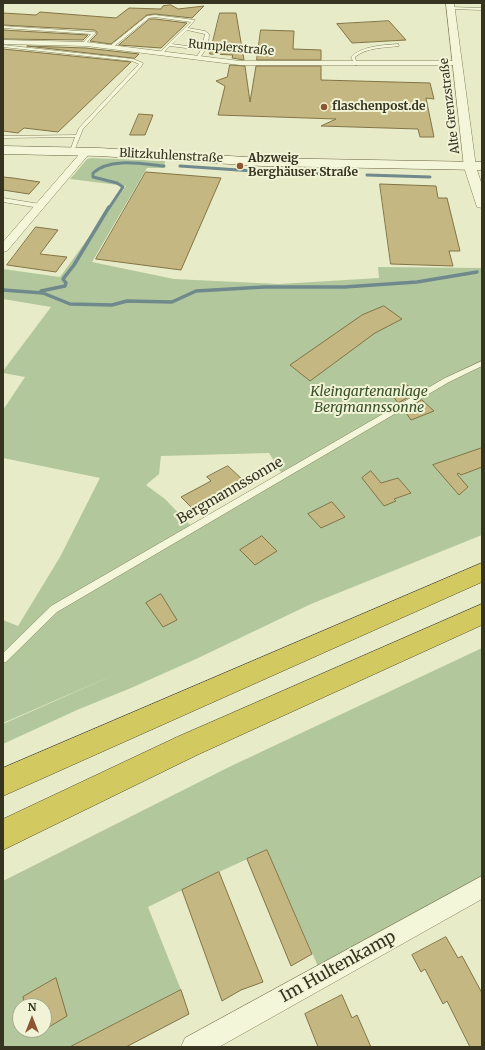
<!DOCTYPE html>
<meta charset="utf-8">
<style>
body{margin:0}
#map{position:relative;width:485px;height:1050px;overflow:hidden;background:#e8ebc7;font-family:Merriweather,serif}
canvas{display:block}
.frame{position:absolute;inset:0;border:4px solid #363321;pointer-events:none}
.north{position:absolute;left:12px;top:998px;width:40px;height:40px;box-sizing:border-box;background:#f0f3d6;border:1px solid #a6a68e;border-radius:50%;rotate:0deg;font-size:11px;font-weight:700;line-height:16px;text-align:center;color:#363321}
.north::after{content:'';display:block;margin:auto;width:14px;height:18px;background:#8e5534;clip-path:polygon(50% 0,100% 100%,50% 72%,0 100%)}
</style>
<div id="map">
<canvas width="485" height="1050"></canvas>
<div class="frame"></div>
<div class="north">N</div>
</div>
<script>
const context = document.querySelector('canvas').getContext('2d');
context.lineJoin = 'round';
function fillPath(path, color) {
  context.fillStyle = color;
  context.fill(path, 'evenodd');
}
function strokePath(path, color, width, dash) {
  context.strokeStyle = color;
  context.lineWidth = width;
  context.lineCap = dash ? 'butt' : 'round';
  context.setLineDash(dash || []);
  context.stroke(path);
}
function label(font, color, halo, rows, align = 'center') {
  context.font = font + ' Merriweather,serif';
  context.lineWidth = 4;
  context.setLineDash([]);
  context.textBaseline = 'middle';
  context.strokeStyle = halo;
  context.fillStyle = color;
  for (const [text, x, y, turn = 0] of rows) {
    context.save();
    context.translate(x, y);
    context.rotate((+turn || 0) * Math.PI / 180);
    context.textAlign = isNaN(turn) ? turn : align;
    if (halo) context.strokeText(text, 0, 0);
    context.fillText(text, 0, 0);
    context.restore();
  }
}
fillPath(new Path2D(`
 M91 158 165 161 164 168H147L92 262 174 279 279 284 379 278 378 267 482 268V535L311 604 196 659 131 688 77 710 3 744V724L116 674 3 723V620L18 626 60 557 100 478 3 458V410L25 377 3 373V371L51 307 3 299V269L60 277 126 186 70 179 87 159ZM269 453 284 477 194 529 165 499 146 485 159 474 161 456Z
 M482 648V881L320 971 267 850 219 872 148 907 181 990 70 1047H3V881L229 767ZM20 1006H44V1030H20Z`), '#b2c89c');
strokePath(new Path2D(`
 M180 166 282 173 349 174
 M367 175 430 177
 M109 208 123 187 117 183 93 177V173C110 157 143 164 164 166`), '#6f898d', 3);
strokePath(new Path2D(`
 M3 290 43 293 70 304 112 305 127 301 172 302 196 291 264 287H344L417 282 477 272
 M41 291 65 286 66 283 63 279 74 265 109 207`), '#6f898d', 3.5);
const building = new Path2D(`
 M171 5 178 9 204 6 192 18 155 14 147 15 111 44 90 41 97 34V32L94 30 3 25V13L36 15 40 12 116 18 129 8 161 9 163 6Z
 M220 13H236L244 60 232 58 233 55 210 54Z
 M150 19H155L187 23 161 48 119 45Z
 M389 21 406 40 352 43 337 24Z
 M3 30 88 35 83 40 3 39Z
 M261 30 294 31 293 49 321 50V60H257Z
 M27 46 86 48 139 54 135 58Z
 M3 49 131 62 58 132 24 128 18 133 3 131Z
 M230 65 245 66 250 102 256 66H321V80L430 83 434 99 426 98 434 137H420L418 129 321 126 336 119 218 115 225 86 216 81 227 77Z
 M139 114 153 115 145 135H130Z
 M146 172 221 178 181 270 96 259Z
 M3 177 13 178 40 182 29 194 3 190Z
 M380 184 436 186 438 198H447L460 251H449L453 266 391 264Z
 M36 227 58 230 40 254 67 257 56 272 7 265Z
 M384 306 402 319 375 333 310 381 290 365 362 315Z
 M406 384 416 393 398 403 390 392Z
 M422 400 434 411 411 420 404 410Z
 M482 448V467L461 475 459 473 457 474 468 487 459 495 433 465Z
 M228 466 245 482 193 509 181 497 211 481 207 477Z
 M371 471 381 483 398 478 411 493 394 499 396 501 384 506 362 478Z
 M332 502 345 517 321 528 308 514Z
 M262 536 277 551 255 565 240 550Z
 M161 594 177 620 163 627 146 603Z
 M267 850 312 954 291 966 247 859Z
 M219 872 263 982 241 990 222 1001 182 890Z
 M446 937 458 958 462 956 482 993V1047H470L447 1001 443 1004 425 969 421 972 412 955Z
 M56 978 67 1016 44 1030V1006H25L23 997Z
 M181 990 189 1014 126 1047H70Z
 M342 995 352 1018 357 1015 371 1047H318L305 1014Z`);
fillPath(building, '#c5b781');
strokePath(building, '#827446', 1);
const service = new Path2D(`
 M450 7 482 8V10L451 9Z
 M155 15 195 20 188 28 205 31 209 34C209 44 205 51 199 59L196 58 201 50 170 46 162 54H160V52L191 22 155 17 149 18 112 48H110V46L147 16ZM187 30 205 34 202 48 172 44Z
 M3 26 94 32 96 33 84 45 82 44 91 34 3 28Z
 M398 44 399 46C385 48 367 47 355 57L357 65H355L351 57C362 46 383 45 398 44Z
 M3 45 133 59 143 63 141 67 83 129 74 151 72 152 70 151 75 137 3 138V136L76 135 79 128 139 64 132 61 3 47Z
 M3 198 40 204 43 206 40 208 3 202Z
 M482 361V366L449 382 57 612 6 662 3 663V653L51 606 445 378Z`);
const minor = new Path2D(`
 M3 40 86 42 240 61H458L462 63 458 65H240L86 46 3 44Z
 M86 149 89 150 91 152 89 154 7 251 3 252V242L83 150Z
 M482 876V899L219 1047H181L185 1038Z`);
const tertiary = new Path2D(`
 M446 3H454L476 167 482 185V208L477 207 476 204 464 167Z`);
const secondary = new Path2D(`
 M3 146 99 148 262 158 482 162V170L262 166 99 156 3 154Z`);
const motorway = new Path2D(`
 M482 563V582L3 796V768Z
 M482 604V625L197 755 3 850V819L177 737Z`);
strokePath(service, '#85815e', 1);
strokePath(minor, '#85815e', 1);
strokePath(tertiary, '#85815e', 1);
strokePath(secondary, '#676241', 1);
strokePath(motorway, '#534e32', 1);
fillPath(service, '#f4f6da');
fillPath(minor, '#f4f6da');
fillPath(tertiary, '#f4f6da');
fillPath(secondary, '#f4f6da');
fillPath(motorway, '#d2ca60');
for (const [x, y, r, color] of [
 [324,107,4,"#8e5534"],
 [240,166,4,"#8e5534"]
]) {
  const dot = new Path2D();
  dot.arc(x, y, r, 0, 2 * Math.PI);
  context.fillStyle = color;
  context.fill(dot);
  strokePath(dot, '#f0f3d6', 1.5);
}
label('12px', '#363321', '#f0f3d6', [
 ["Rumplerstraße",231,48,5],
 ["Alte Grenzstraße",450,106,-97],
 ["Blitzkuhlenstraße",171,156,3]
]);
label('bold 12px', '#363321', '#f0f3d6', [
 ["flaschenpost.de",332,107],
 ["Abzweig",248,159],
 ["Berghäuser Straße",248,173]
], 'left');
label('italic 14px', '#385129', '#f0f3d6', [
 ["Kleingartenanlage",369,392],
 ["Bergmannssonne",369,408]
]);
label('14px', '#363321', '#f0f3d6', [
 ["Bergmannssonne",230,491,-30]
]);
label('17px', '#363321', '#f0f3d6', [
 ["Im Hultenkamp",338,967,-29]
]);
</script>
